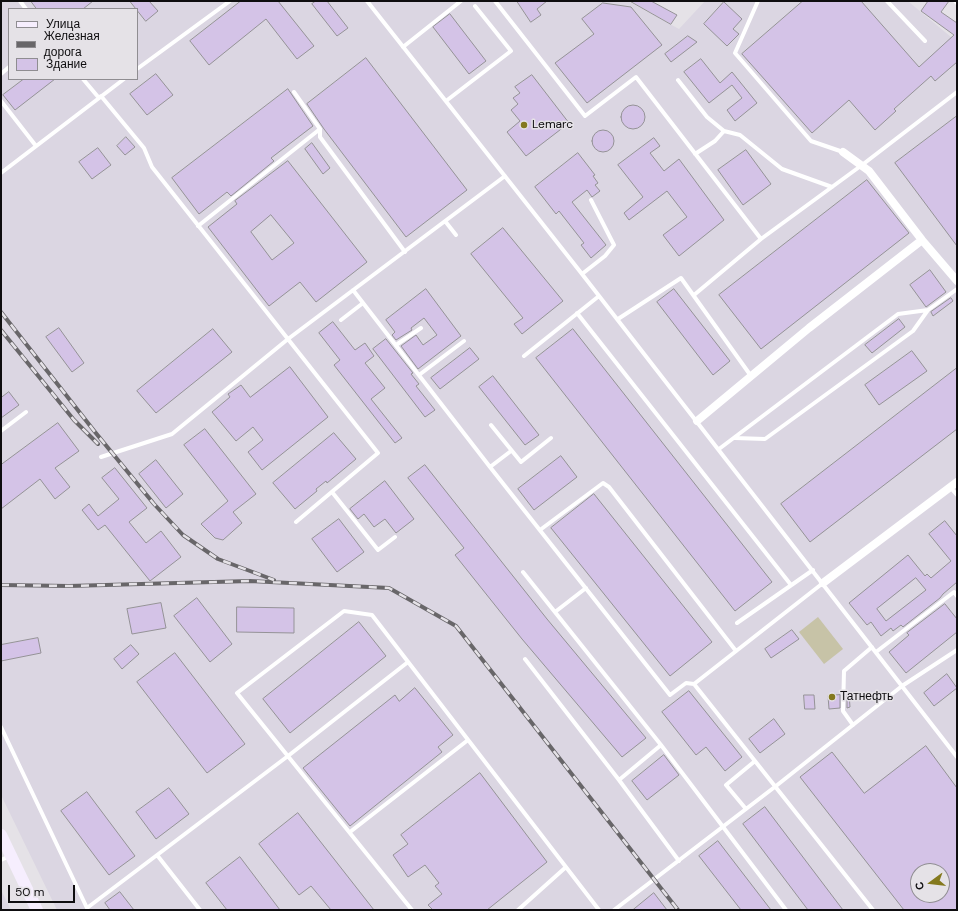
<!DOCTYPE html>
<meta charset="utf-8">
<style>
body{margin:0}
#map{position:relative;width:958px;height:911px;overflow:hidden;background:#e5e2e7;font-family:"DM Sans",sans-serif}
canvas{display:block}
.frame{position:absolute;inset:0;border:2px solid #0e0d0f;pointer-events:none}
.legend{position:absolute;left:8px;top:8px;width:130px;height:72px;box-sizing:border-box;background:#e5e2e7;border:1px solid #8f8d91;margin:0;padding:5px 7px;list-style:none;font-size:12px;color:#0e0d0f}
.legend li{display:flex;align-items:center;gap:8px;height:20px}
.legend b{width:20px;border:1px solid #8f8d91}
.north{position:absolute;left:910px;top:863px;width:40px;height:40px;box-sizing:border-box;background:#e5e2e7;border:1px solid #8f8d91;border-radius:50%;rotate:255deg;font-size:11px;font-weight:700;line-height:16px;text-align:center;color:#0e0d0f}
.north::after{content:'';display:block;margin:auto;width:14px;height:18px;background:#84791e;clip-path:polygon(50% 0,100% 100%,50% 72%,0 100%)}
.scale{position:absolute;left:8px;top:885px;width:67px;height:18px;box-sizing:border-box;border:2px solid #0e0d0f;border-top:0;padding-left:5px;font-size:12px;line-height:14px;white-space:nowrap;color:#0e0d0f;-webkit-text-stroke:3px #e5e2e7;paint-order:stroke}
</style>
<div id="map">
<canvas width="958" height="911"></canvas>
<div class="frame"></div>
<ul class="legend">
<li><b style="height:5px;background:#f6eefe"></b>Улица</li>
<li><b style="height:5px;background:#686669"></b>Железная дорога</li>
<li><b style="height:11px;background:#d4c3e7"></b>Здание</li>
</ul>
<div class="north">С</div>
<div class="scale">50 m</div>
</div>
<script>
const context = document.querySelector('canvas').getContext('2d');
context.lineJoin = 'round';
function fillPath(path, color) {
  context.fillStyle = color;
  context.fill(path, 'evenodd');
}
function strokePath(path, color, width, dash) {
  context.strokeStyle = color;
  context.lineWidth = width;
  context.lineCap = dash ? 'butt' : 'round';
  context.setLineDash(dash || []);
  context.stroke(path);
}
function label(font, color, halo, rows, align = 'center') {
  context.font = font + ' "DM Sans",sans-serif';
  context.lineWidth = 3;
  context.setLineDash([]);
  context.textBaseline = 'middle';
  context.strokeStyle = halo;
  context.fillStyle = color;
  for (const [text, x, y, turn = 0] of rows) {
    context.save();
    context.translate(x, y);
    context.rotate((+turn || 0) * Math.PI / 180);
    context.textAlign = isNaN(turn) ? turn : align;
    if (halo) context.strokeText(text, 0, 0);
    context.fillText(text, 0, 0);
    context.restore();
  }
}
fillPath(new Path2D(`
 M1 1H628L679 29 705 1H910L909 2 957 42V910H57L1 795ZM9 9H137V79H9ZM918 871H942V895H918Z
 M1 890 11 910H1Z`), '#dbd6e2');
fillPath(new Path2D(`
 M818 617 843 649 824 664 799 632Z`), '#c7c3a7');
const building = new Path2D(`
 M31 1H93L83 9H37Z
 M130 1H149L158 11 146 21Z
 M241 1H278L314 46 297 59 266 19 209 65 190 41Z
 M316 1H327L348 28 337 36 312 4Z
 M517 1H547L537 9 541 15 531 22Z
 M630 1H651L677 15 671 24Z
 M803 1H861L919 67 954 35 921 11 928 1H949L941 12 957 23V62L935 81 931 76 894 109 896 111 875 130 849 100 812 133 742 54Z
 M724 2 742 19 733 29 739 34 727 46 704 24Z
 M603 3 631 7 662 45 587 103 555 63 594 34 582 19Z
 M450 14 486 61 469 74 433 27Z
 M688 36 697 42 671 62 665 54Z
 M366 58 467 190 406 237 324 129 307 104Z
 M701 59 720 83 732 72 757 103 735 121 727 110 742 98 732 85 709 103 684 72Z
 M156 74 173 95 147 115 130 94Z
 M532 75 569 123 526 156 507 132 520 121 511 110 518 104 513 98 520 93 515 87Z
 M24 79H55L15 110 3 95Z
 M288 89 313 126 271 158 274 161 231 196 227 192 199 214 172 178Z
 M621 117a12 12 0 1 1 24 0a12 12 0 1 1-24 0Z
 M957 116V246L895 163Z
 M592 141a11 11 0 1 1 22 0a11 11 0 1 1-22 0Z
 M126 137 135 147 125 155 117 146Z
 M654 138 660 146 650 153 664 171 679 159 724 220 679 256 663 235 687 217 667 191 629 220 624 213 643 197 618 165Z
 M312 143 330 168 323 174 305 149Z
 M98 148 111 165 92 179 79 162Z
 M746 150 771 184 743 205 718 170Z
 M578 153 595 175 593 176 598 183 595 185 600 191 592 197 587 190 572 202 606 245 591 258 581 245 584 243 559 211 556 214 535 187Z
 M288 161 367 262 316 302 300 282 269 306 208 227 237 204 235 201ZM271 215 294 243 272 260 251 232Z
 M867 180 909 233 761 349 719 295Z
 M503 228 563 301 522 334 514 324 523 318 471 254Z
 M930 270 946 292 926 307 910 285Z
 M426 289 461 336 418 369 401 346 416 335 423 345 437 335 424 318 411 328 412 330 396 340 392 335 395 332 386 320Z
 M674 289 730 361 713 375 657 302Z
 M951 298 953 301 933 316 931 312Z
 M899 319 905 327 872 353 865 345Z
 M333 322 355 350 365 343 374 356 365 363 385 388 371 399 402 438 395 443 334 365 340 360 319 333Z
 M59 328 84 363 72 372 46 337Z
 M213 329 232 352 156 413 137 391Z
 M573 329 772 582 735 611 536 358Z
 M386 339 413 373 411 374 419 384 416 386 435 410 425 417 373 349Z
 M470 348 479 359 440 389 431 378Z
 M912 351 927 371 879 405 865 385Z
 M290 367 328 417 262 470 248 452 263 440 253 427 236 441 212 412 230 397 228 394 241 385 250 397Z
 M957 368V429L810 542 781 504Z
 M493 376 539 435 525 445 479 387Z
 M9 392 19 405 1 418V398Z
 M58 423 79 451 55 468 70 487 55 499 40 479 1 509V465Z
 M205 429 256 494 233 512 242 523 223 540 215 538 201 524 228 501 184 445Z
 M334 433 356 459 327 483 326 481 316 489 317 491 295 509 273 483Z
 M561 456 577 477 534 510 518 489Z
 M156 460 183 494 166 508 139 474Z
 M425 465 547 619 646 738 622 757 522 639 455 555 464 548 408 478Z
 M115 468 147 508 129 522 146 543 161 531 181 557 150 581 105 525 98 530 82 510 89 504 98 516 119 499 102 478Z
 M385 481 414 519 396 533 385 519 374 527 364 514 358 519 350 509Z
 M594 494 712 642 670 676 551 528Z
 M339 519 364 552 337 572 312 539Z
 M945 521 957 536V582L943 594 940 598 903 627 901 625 893 631 891 628 881 636 871 622 867 625 849 603 908 555 925 576 927 574 931 578 951 561 929 534ZM916 578 926 590 886 621 877 609Z
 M197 598 232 644 210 662 174 616Z
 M161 603 166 628 132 634 127 609Z
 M945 604 957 619V632L906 673 889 652 909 635 907 633Z
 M237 607 294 608V633L237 632Z
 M359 622 386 656 290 733 263 699Z
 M792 630 799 639 771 658 765 649Z
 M38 638 41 653 1 661V645Z
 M131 645 139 654 122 669 114 659Z
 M175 653 245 744 207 773 137 682Z
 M947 674 957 688 934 706 924 693Z
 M415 688 453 735 438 747 442 752 350 826 303 768 395 695 399 701Z
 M689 691 742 757 725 771 706 747 696 755 662 712Z
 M849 694 850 707 847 708V695Z
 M804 695H814L815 709H805Z
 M840 695V708L829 709 828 696Z
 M774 719 785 734 760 753 749 739Z
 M926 746 957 788V910H904L800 777 832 752 864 793ZM918 871H942V895H918Z
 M664 755 679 775 647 800 632 781Z
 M480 773 547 862 487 910H433L428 905 442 894 435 886 439 883 425 865 408 877 393 855 408 844 401 835Z
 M169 788 189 814 156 839 136 812Z
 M87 792 135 856 109 875 61 811Z
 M765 807 843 910H808L743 824Z
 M298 813 374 910H331L311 886 299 895 259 844Z
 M718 841 771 910H741L699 856Z
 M240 857 280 910H227L206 883Z
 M120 892 134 910H110L105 903Z
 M654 893 667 910H633Z`);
fillPath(building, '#d4c3e7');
strokePath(building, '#959397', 1);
strokePath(new Path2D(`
 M20 1 26 9
 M367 1 582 274 957 757
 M495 1 585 116 636 77 761 239
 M758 1 735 53 811 141 843 152
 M887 1 925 41
 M955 1 957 3
 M403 47 461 1
 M137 69 230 1
 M1 74 9 67
 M83 79 99 98
 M678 80 707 117 724 131 740 135 782 169 832 187
 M294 92 320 129V137L405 252
 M101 96 144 148 152 167 378 453 296 522
 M1 101 36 146
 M446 101 511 51 475 6
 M695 154 715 141 724 131
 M1 173 124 79
 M445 221 456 235
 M198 226 320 129
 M582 274 605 256 614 245 591 200
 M353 290 490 467 670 695 686 683 694 684
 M694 295 761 239 862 165 957 92
 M577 313 791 585
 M618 319 681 278 751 376
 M341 320 363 303
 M396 345 421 328
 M524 356 599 296
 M419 375 464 341
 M491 425 521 462 551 438
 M1 431 26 412
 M735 438 765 439 913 331 928 310 957 289
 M719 449 898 314 928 310
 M101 457 172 434 288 339 505 176
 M490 467 511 451
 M950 487 957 495
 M332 492 378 550 395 537
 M540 530 603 483 609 487 736 651
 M523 572 661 745
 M823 583 694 684 873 910
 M555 612 586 588
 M737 623 813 570
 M876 652 954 592 957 596
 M525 659 619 780
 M853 725 843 711 844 671 872 647
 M1 727 87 908 288 756 408 662
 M746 809 726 785 755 761
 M350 832 468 740
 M157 855 200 910
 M1 860 10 856
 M679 861 619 780 661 745 786 910
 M412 910 237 693 344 611 372 615 599 910
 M518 910 566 867
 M614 910 776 786 902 686 957 650`), '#fff', 4);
strokePath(new Path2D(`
 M843 152 869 171 922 240 957 281
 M697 421 809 328 922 240
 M823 583 957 482`), '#fff', 8);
strokePath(new Path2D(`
 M1 835 37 910`), '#f6eefe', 12);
const rail = new Path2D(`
 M1 312 95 432 154 504 183 535 218 559 274 580
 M1 330 74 420 98 444
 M1 585 69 586 250 581 389 588 456 626 678 910`);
strokePath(rail, '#686669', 4);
strokePath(rail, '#e5e2e7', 2.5, [8]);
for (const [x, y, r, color] of [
 [524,125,4,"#84791e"],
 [832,697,4,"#84791e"]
]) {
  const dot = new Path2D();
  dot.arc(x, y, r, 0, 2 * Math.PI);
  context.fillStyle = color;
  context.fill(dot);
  strokePath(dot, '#e5e2e7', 1.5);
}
label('12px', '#0e0d0f', '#e5e2e7', [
 ["Lemarc",532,125],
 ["Татнефть",840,697]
], 'left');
</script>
